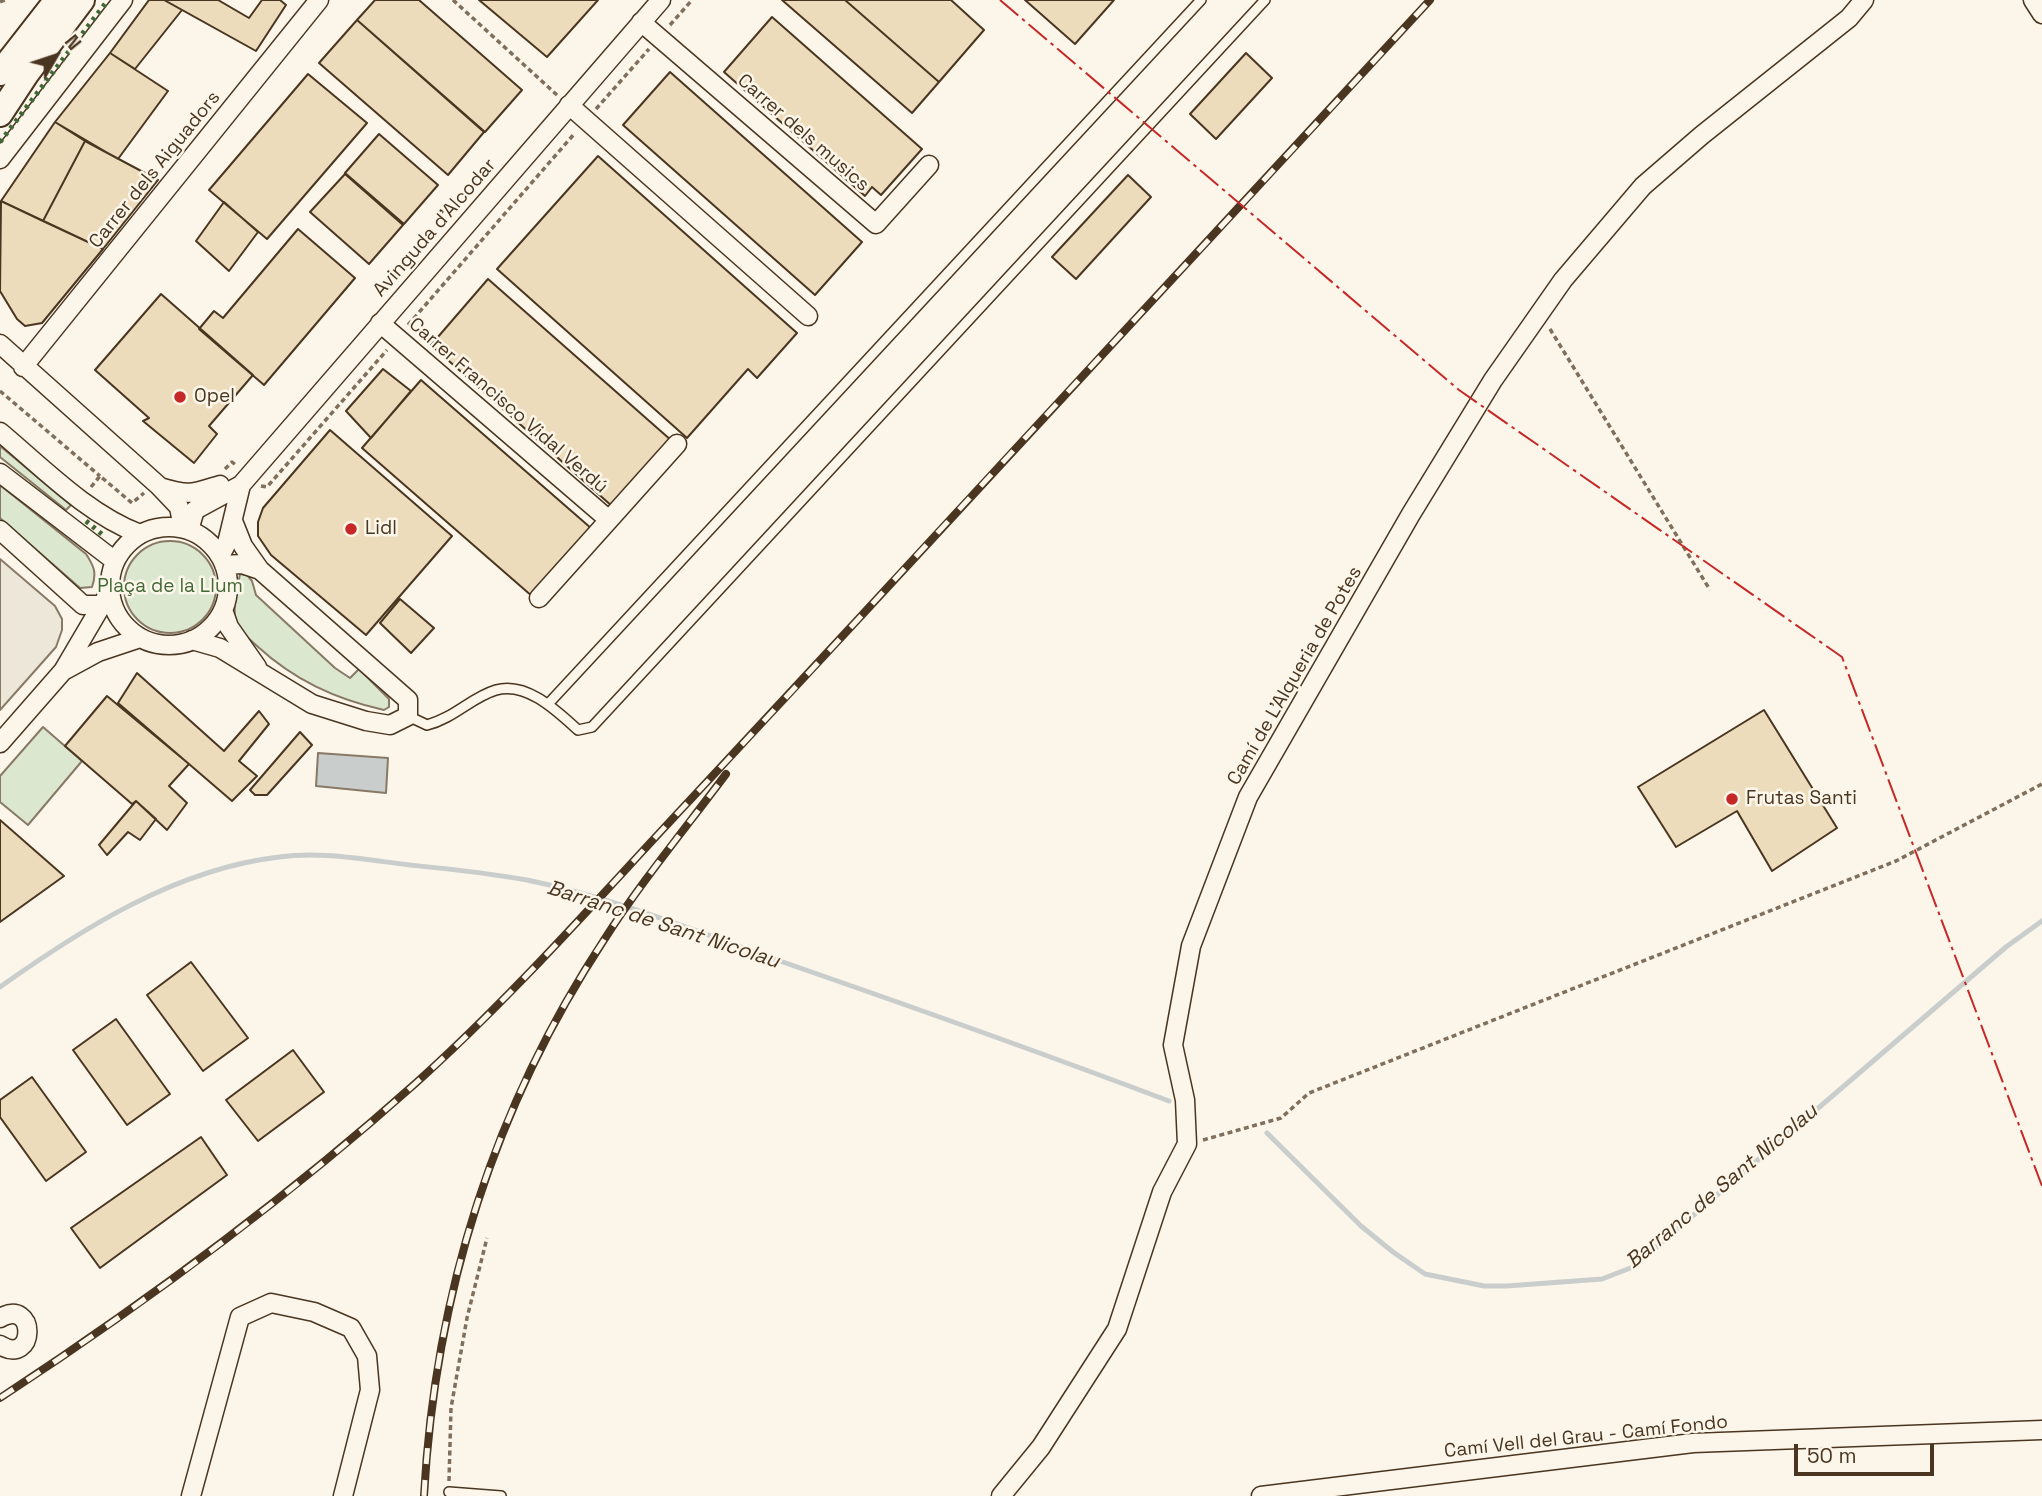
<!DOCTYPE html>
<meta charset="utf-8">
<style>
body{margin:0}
#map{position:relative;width:2042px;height:1496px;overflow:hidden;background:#fbf6e9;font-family:"Space Grotesk",sans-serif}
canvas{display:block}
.north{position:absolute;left:21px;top:21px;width:70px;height:70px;-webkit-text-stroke:5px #fbf6e9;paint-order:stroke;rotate:51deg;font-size:19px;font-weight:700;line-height:28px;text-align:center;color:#4a3520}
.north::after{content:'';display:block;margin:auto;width:24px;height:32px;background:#4a3520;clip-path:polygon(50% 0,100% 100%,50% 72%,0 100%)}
.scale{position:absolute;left:1794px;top:1444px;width:140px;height:32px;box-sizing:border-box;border:4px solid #4a3520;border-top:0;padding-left:9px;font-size:21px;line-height:24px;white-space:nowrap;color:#4a3520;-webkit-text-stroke:5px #fbf6e9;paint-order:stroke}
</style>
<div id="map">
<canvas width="2042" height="1496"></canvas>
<div class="north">N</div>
<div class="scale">50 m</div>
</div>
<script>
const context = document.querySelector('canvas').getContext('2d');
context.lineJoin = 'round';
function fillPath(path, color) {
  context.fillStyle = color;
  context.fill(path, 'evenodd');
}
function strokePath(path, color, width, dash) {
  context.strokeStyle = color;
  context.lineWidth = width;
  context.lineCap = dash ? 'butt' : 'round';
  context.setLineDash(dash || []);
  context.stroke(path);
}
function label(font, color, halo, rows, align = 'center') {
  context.font = font + ' "Space Grotesk",sans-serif';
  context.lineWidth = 5;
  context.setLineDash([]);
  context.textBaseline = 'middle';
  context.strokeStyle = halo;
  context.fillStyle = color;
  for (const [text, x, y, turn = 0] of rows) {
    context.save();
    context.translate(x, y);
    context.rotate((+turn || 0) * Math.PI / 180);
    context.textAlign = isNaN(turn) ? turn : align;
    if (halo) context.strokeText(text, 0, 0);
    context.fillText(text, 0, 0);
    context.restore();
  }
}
const green = new Path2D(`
 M0 446 71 505 66 510 0 457Z
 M0 485 86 554C94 566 97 573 92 587L80 588 0 518Z
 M124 587a46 46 0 1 1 92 0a46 46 0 1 1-92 0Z
 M240 574 247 575 252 581 256 595 335 668 350 678 359 669 389 699V707L384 710C335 699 294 680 257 646 247 637 237 629 235 616 233 603 238 586 240 574Z
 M43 727 82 761 28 825 0 802V776Z`);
fillPath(green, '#dce7d0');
strokePath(green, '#887966', 2);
const parking = new Path2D(`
 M0 559 55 606 62 619V630L56 647 0 710Z`);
fillPath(parking, '#ede7d9');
strokePath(parking, '#887966', 2);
const water = new Path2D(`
 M318 753 388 758 386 793 316 786Z`);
fillPath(water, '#c9cecd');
strokePath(water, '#887966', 2);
strokePath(new Path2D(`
 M0 987C83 928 176 869 279 857 322 851 367 860 410 865 449 869 489 873 527 880 620 899 710 937 800 968 924 1011 1047 1055 1169 1101
 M1267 1133 1361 1226 1393 1252 1425 1274 1484 1286H1507L1602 1279 1633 1267 2006 947 2042 921`), '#c9cecd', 5);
const building = new Path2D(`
 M149 0H164L182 10 135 69 110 53Z
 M164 0H218L249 18 262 0H280L286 5 256 51Z
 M375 0H419L522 90 485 132 357 20Z
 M479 0H598L547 57Z
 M782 0H845L939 82 912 113Z
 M845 0H951L984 30 939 82Z
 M1025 0H1114L1075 44Z
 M772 17 922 149 881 195 872 187 865 196 724 72Z
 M357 20 484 132 448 175 319 63Z
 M110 53 168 91 118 159 55 122Z
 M1246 53 1272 78 1216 139 1190 114Z
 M670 72 862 242 815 295 623 125Z
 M308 74 367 123 267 239 209 190Z
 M55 122 85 141 43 221 1 201Z
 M379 134 438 185 404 224 345 173Z
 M85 141 158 180 103 249 43 221Z
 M598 156 797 333 757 378 748 369 687 438 497 269Z
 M345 174 403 225 369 264 310 212Z
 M1128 175 1151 197 1076 279 1052 257Z
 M1 201 103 249 42 323 25 326 17 319 0 291Z
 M224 202 258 232 229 271 196 241Z
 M298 229 355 278 264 385 199 329 214 311 223 318Z
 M488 279 672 441 613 507 431 345Z
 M161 294 253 375 209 426 217 434 194 463 143 421 149 418 95 370Z
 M383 369 411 391 371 438 346 411Z
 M421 380 592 529 533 597 362 448Z
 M330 430 452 536 366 635 271 555 258 536V522L263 508Z
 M400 599 434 628 411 653 380 623Z
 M137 673 224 751 259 711 269 724 239 761 257 776 232 801 118 703Z
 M107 696 189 764 169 786 187 803 167 830 136 801 132 804 65 746Z
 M1764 710 1837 828 1772 871 1737 811 1676 847 1638 787Z
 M300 732 312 745 267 795H255L250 790Z
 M136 801 156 819 140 840 128 832 107 855 99 845Z
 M0 820 64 876 0 922Z
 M191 962 248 1038 203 1071 147 995Z
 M116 1019 170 1094 127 1125 73 1050Z
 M293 1050 324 1092 258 1141 226 1100Z
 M32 1077 86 1152 46 1181 0 1117V1100Z
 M201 1137 227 1175 100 1268 71 1228Z`);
fillPath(building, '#ecdcbc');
strokePath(building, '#4a3520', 2);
const lane = new Path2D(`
 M549 703 1201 0
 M408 716 427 725C454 718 472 697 496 690 527 681 558 712 578 730L592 727 1265 0
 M449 1492 501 1496`);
const street = new Path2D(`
 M2033 0 2042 14
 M641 22 876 224 929 165
 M569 105 808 316
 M0 159 123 0
 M380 323 609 520 677 444
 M0 344 159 486 179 507 183 528
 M23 367 319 0
 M0 432C43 468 87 514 140 534
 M0 473 115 561
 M160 487C190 496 191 494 220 485
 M233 521 243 546 260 570
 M110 586a59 59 0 1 1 118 0a59 59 0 1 1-118 0Z
 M0 530 83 605H100
 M189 530 195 510 241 485 661 0
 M220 556 227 543 241 485
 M539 598 609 520
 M223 610 229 627 257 667
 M192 640 220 648 312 704 366 721 390 725 408 716V700L260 570 242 564 224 565
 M63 671 98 652 140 638
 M0 743 63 671 110 591
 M0 1318C37 1297 36 1367 0 1345
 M191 1496 240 1317 271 1303 314 1312 351 1328 367 1356 370 1390 343 1496
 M1001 1496 1041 1447 1117 1329 1162 1192 1187 1144 1185 1100 1173 1045 1191 946 1248 797 1411 514 1493 380 1563 280 1643 186 1702 135 1849 18 1864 0
 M1261 1496 1693 1443 2042 1430`);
const secondary = new Path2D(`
 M0 73 57 0
 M0 114 27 73 82 0`);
strokePath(lane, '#4a3520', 12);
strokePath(street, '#4a3520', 21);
strokePath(secondary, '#4a3520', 28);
strokePath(new Path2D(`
 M453 0 557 95
 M0 2 5 0
 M670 25 692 0
 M596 109 649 49
 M408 325 575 133
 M1550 329 1710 590
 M0 391 100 476
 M225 469 232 462 237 466
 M261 486 267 487 387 350
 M91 487 100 476 132 503 144 493
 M1203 1140 1281 1118 1309 1093 1896 861 2042 784
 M449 1481 451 1408 467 1318 487 1238`), '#7f6f5c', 3.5, [5, 3.5]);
strokePath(lane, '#fbf6e9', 9);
strokePath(street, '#fbf6e9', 18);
strokePath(secondary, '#fbf6e9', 24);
const rail = new Path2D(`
 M0 1398C148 1301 285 1200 417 1082 515 994 601 895 691 799 748 738 805 677 862 615 1051 409 1241 206 1430 0
 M424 1496C435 1294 493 1109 604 940 641 882 685 829 726 774`);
strokePath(rail, '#4a3520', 8);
strokePath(rail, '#fbf6e9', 5, [16]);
strokePath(new Path2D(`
 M0 142 108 0
 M86 521 104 536`), '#436837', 5, [3.5, 5]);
strokePath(new Path2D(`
 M1000 0 1459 390 1842 657 2042 1186`), '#c62828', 2, [24, 5, 3.5, 5]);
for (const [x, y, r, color] of [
 [180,397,7,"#c62828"],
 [351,529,7,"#c62828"],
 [1732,799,7,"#c62828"]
]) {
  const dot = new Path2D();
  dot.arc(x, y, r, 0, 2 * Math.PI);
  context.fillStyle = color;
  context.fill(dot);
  strokePath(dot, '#fbf6e9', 2.5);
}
label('19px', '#4a3520', '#fbf6e9', [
 ["Carrer dels musics",803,133,41],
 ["Carrer dels Aiguadors",155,170,-51],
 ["Avinguda d'Alcodar",435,228,-49],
 ["Carrer Francisco Vidal Verdú",508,406,41],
 ["Camí de L'Alqueria de Potes",1295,676,-60],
 ["Camí Vell del Grau - Camí Fondo",1586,1437,-6]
]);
label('19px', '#4a3520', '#fbf6e9', [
 ["Opel",194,397],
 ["Lidl",365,529],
 ["Frutas Santi",1746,799]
], 'left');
label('19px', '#436837', '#fbf6e9', [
 ["Plaça de la Llum",170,587]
]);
label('italic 21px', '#4a3520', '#fbf6e9', [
 ["Barranc de Sant Nicolau",663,925,18],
 ["Barranc de Sant Nicolau",1722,1187,-40]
]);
</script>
